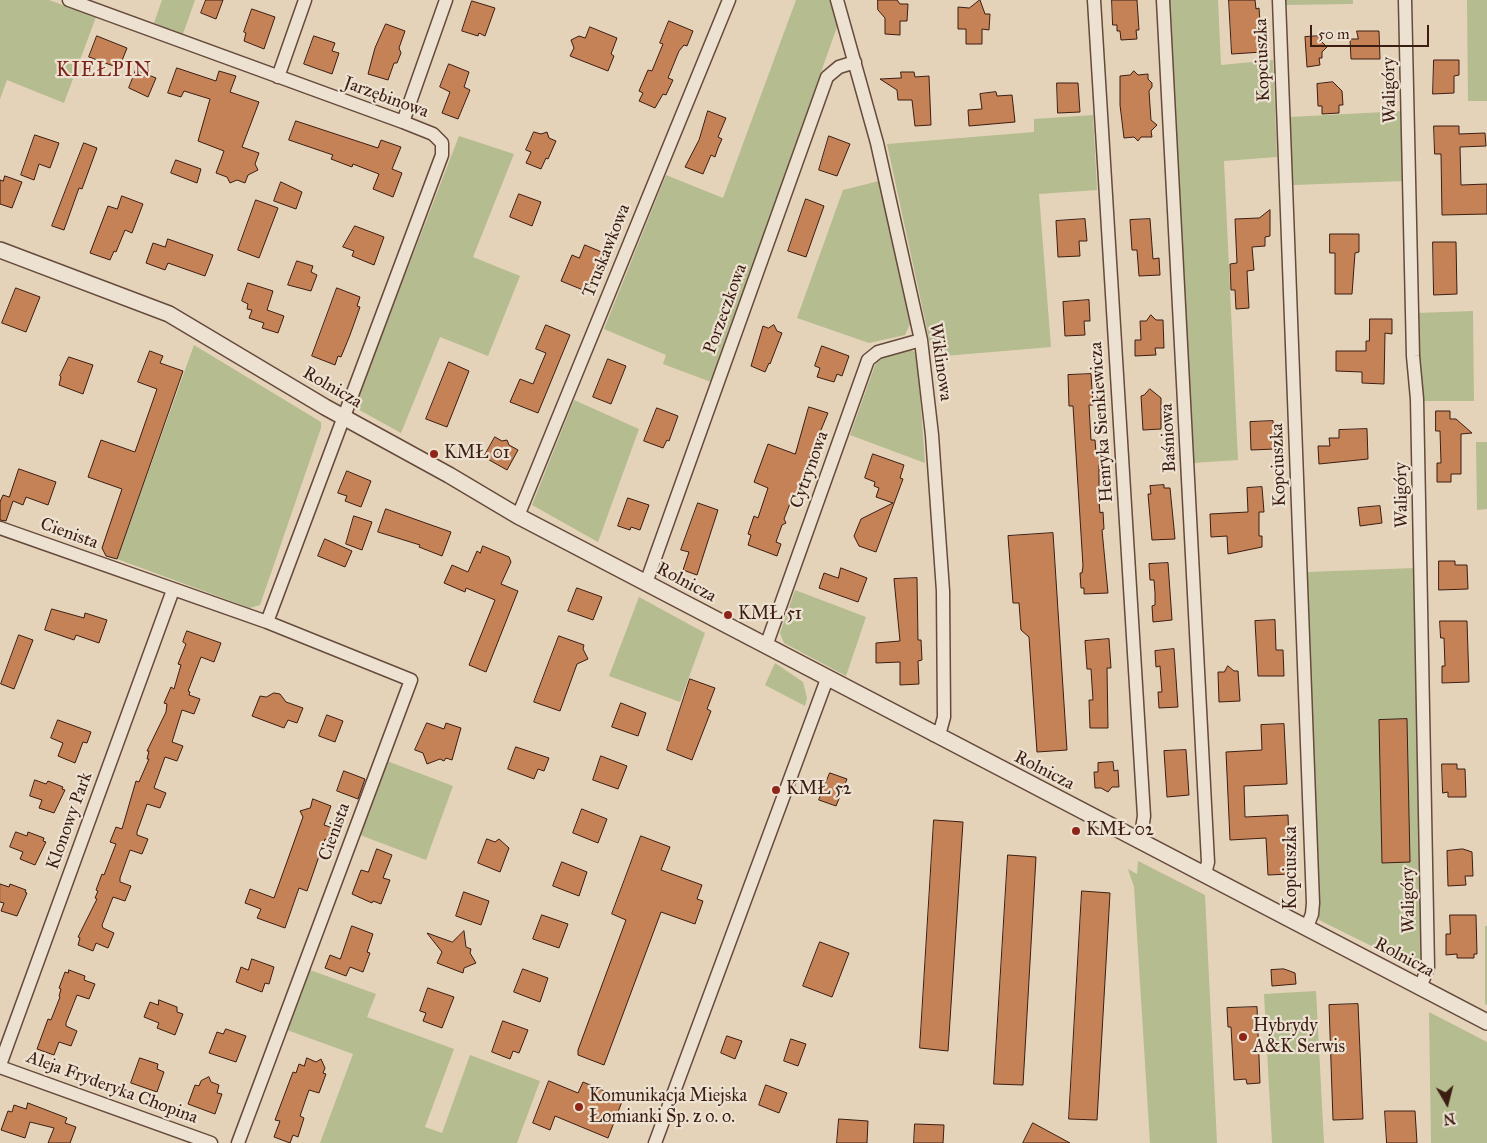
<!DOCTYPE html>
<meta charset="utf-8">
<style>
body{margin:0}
#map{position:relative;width:1487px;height:1143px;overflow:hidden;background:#e4d3b9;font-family:"IM FELL Great Primer",serif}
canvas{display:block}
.north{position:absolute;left:1422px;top:1078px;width:50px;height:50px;-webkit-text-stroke:4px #ede2d2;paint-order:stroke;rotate:172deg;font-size:14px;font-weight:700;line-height:20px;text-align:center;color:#3c1d12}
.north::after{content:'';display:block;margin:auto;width:18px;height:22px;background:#3c1d12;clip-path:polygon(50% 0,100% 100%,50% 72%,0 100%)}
.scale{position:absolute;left:1310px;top:25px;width:119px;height:22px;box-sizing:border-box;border:2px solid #3c1d12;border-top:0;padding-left:6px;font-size:15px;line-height:18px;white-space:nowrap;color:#3c1d12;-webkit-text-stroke:4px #ede2d2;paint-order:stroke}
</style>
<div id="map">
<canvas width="1487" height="1143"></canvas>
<div class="north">N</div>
<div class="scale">50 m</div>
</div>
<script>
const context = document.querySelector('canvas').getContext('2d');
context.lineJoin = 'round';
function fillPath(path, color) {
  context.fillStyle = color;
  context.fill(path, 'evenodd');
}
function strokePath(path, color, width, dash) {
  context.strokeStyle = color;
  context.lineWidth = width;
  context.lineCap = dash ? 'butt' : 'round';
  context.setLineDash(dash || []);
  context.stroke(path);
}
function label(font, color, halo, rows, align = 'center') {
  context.font = font + ' "IM FELL Great Primer",serif';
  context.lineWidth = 4.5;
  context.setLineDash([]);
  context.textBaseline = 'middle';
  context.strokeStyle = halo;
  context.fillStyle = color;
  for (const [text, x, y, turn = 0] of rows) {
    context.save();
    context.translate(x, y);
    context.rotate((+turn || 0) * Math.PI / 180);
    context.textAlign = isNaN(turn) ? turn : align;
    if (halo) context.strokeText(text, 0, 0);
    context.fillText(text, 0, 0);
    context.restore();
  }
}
fillPath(new Path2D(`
 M0 0H49L96 17 64 103 7 80 0 99Z
 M162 0H195L183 34 154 23Z
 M796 0H830L837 27 711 382 663 364 666 355 604 329 666 175 723 198Z
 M1167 0H1218L1221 65 1273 60 1277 157 1224 161 1238 460 1192 463Z
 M1285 0H1353V4L1285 5Z
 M1467 0H1487V101H1468Z
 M1404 111 1405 181 1293 185 1290 117Z
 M1093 115 1097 190 1039 194 1051 347 933 357 887 144 1034 132V119Z
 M459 136 514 154 473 257 520 276 488 356 440 337 401 433 354 407Z
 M879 181 910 324 905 335 869 343 797 318 843 190Z
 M1473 311 1474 401H1422L1417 313Z
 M194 345 321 422V428L260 605 250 608 117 559Z
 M908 350 917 352 925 463 850 435 878 357Z
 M574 400 639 429 598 542 532 505Z
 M1476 442H1487V509L1477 510Z
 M1415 568 1422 971 1319 920 1307 572Z
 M795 590 866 617 846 676 784 643 780 633Z
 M639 597 705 633 680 702 609 676Z
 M775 663 803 682 807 698 805 706 765 685Z
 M387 761 453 786 426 860 360 835Z
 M1138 861 1205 895 1217 1143H1150L1134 887 1128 869 1137 874Z
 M1485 926H1487V1005L1485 1004Z
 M310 970 376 994 367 1017 454 1049 425 1127 442 1133 470 1055 540 1081 517 1143H320L353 1054 287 1030Z
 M1316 991 1324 1143H1272L1264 994Z
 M1429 1012 1487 1042V1143H1431Z`), '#b5bc8f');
const building = new Path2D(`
 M206 0H223L216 19 201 13Z
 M878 0H897L900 4H908L907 21H900V35L885 34V18L878 10Z
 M980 0 985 14H990L989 30 982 29V44H966V29H958V7L969 8Z
 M1112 0H1137L1139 30H1136L1137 39 1121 40 1120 31H1117V25H1113Z
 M1229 0H1255L1256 9 1259 8 1262 52 1232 54Z
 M472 1 495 8 485 36 479 33 478 36 462 31Z
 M252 9 275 17 264 49 244 41 246 33 244 32Z
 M669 21 693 31 687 46 684 45 679 51 668 78 673 80 666 95 663 94 655 108 639 101 643 93 639 91 648 70 652 71 663 44 660 43Z
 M386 24 405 31 399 48 401 53 397 63H394L388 80 368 74 375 48Z
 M590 27 617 38 611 54 614 56 608 71 570 56 574 48 571 40 579 36 585 38Z
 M1357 31H1379L1380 59H1351L1350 39H1358Z
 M97 36 127 48 119 68 89 57Z
 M314 36 335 43 332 51 339 53 332 74 304 64Z
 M1321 36 1322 42 1327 47 1322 52V58H1319L1320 65 1307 67 1305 37Z
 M1434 60H1459V75L1454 76V93L1433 94Z
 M449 64 469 72 464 87 470 90 458 119 442 113 450 92 440 87Z
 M177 68 216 81 219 71 236 76 230 92 259 102 242 147 259 153 255 164 258 170 248 175 245 183 237 180 230 183 227 177 216 173 224 151 198 141 210 99 184 91 181 97 168 93Z
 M136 70 156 78 148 97 129 88Z
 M1134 71 1138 75 1148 74V79L1152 83V87L1149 91 1151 120 1157 125 1151 131 1152 137H1141L1138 141 1134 137 1124 138 1120 105V76L1130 75Z
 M901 72H914L915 77 929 76 931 125 915 126 912 100H898L897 90 880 79 901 78Z
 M1333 82 1342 91 1343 105H1339V113L1322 114V106H1318L1317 84Z
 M1057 83H1078L1080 112 1058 113Z
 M996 92 997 96 1012 95 1015 122 969 126 968 110 982 109 980 94Z
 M708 111 726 118 718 137 722 139 718 148 715 157 711 155 703 174 685 167 699 140Z
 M296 121 378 148 381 140 401 147 392 169 402 173 393 197 373 189 379 174 353 164 352 167 331 159 333 155 289 140Z
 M1434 126H1459V134L1485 133 1486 146 1460 147 1461 185 1487 184V214L1442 215 1441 154H1435Z
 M534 132 541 134 547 132 549 138 556 141 548 159 546 158 541 169 526 163 531 152 526 150Z
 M35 135 59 143 50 168 39 164 34 180 21 175Z
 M829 136 850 144 837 176 819 170Z
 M84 143 97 148 82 189 79 188 64 230 52 226Z
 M176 160 201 169 197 183 171 173Z
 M5 176 22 182 12 208 0 204V180L3 181Z
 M281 182 302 192 296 209 274 201Z
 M519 194 541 202 532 226 510 217Z
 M122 196 143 204 132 233 125 230 116 252 114 251 110 260 90 253 108 206 117 209Z
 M806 199 824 206 806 257 788 251Z
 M256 200 278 208 259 258 238 250Z
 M1270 210V236L1265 237V246L1252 247 1254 270 1247 271 1249 308 1236 309 1235 290H1231L1230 264 1237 263 1235 219 1259 218Z
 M1085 219 1087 241H1079L1080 256 1058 257 1056 221Z
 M1150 219 1153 259 1159 258 1160 275 1139 276 1137 250H1132L1130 220Z
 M355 226 384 237 374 265 352 256 354 251 343 247Z
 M1330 234H1359V252L1355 253 1352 294H1335V253H1330Z
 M168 239 213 255 205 276 168 263 165 270 146 263 153 243 165 247Z
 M1433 242H1456L1457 294 1434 295Z
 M585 245 604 253 588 292 561 281 572 255 579 258Z
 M297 261 313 266 311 272 317 275 311 291 288 285Z
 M248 283 273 291 267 310 284 316 278 333 262 328 264 323 249 318 252 310 247 309 248 304 242 301Z
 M16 288 40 297 26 332 2 323Z
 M337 288 360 297 357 306 360 307 350 335 341 357 338 356 335 365 312 356Z
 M1089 300 1090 321H1084L1085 335 1065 336 1063 302Z
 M1151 315 1156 320H1163L1164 348H1155L1156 355 1135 356V340H1141L1140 321H1146Z
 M1370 319H1392V334L1385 333 1384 384 1362 383V372L1336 371V351H1366V341H1369Z
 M546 325 570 335 538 413 510 402 520 379 533 384 546 353 536 349Z
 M774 325 777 331 782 333 770 364 769 363 765 372 751 366 763 326 768 328Z
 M822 346 849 356 842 376 837 374 834 382 817 377 820 368 815 366Z
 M150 351 163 356 160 363 183 371 117 559 106 556 102 548 122 489 88 477 101 440 135 452 157 389 138 382Z
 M69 357 93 365 83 394 59 385 61 377 60 376Z
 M608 359 626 366 611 404 593 397Z
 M449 362 469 371 447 427 426 419Z
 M1091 374 1093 405H1089L1091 440H1095L1096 452H1099V501L1100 513 1103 512 1104 529 1102 530 1108 593 1084 594V588H1081L1080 573H1082L1083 566 1073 406H1069L1068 375Z
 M1150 389 1161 398V429L1143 430 1141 396 1144 395Z
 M809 407 828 413 809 459 812 460 798 498 793 496 784 519 786 523 782 525 776 542 781 544 777 556 748 545 751 535 748 534 754 516 758 518 768 488 754 482 768 444 795 454Z
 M657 408 678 416 669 441 667 440 663 448 644 441Z
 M1436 411H1450V419H1456L1472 433 1461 434V474H1451V482H1437V463H1441L1440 431H1436Z
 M1273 421 1275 449 1251 450 1250 422Z
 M1367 429 1368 459 1319 464 1318 446H1330L1329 438H1339V430Z
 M495 437 502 441 507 440 509 445 518 450 507 470 484 457Z
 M873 454 904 465 900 478 903 479 876 552 859 546 854 536 861 519 893 503 876 497 879 488 874 486 875 482 865 478Z
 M19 469 56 482 48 505 26 497 23 505 13 501 6 521 0 520V502L3 495 9 497Z
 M347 471 371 481 361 507 345 501 347 496 338 493Z
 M1164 485V488H1170L1175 539 1152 540 1148 494H1151L1150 486Z
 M1262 487 1264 512H1259V536H1262V547L1228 554 1227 536 1211 537 1210 514 1248 512 1247 488Z
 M628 498 649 505 640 530 631 527 630 530 618 526Z
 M698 503 718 510 697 575 683 570 689 552 681 550Z
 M1380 506 1382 523 1360 526 1358 508Z
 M386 509 451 532 442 556 419 547 420 545 378 532Z
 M354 516 372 522 362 550 346 544Z
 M1053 533 1067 750 1037 752 1029 637 1021 630 1019 603H1013L1008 536Z
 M325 539 352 551 345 567 318 556Z
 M483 546 509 557 511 562 501 584 518 591 486 672 469 665 495 600 466 588 465 592 444 583 452 565 468 572 477 551 480 553Z
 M1439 561H1455V565H1467L1468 589 1439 590Z
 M1168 563 1172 620 1153 622 1152 606 1155 605V593L1154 580H1150L1149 564Z
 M841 568 867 578 858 602 819 588 824 573 838 578Z
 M917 578 918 640H921L922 660 918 661 919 684 900 685V662L876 663V643L900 641 894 579Z
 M577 588 602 597 593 620 568 611Z
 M52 609 84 618 85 613 107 620 99 643 76 635 74 640 45 630Z
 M1275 620 1276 650H1283L1284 676H1258L1255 621Z
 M1440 621H1467L1469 682 1442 683V666H1445L1444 638H1441Z
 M187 631 221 643 214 662 201 657 188 691 190 692 189 695 200 699 194 714 182 710 172 742 183 746 177 761 165 757 155 785 154 788 166 793 160 808 147 804 137 832V835L148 839 142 854 130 850 120 878V882L131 886 125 901 113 897 102 925 103 928 114 933 108 948 96 943 93 951 78 945 80 938 78 937 97 899 95 898 98 891 96 890 102 874 104 875 116 844 110 842 116 827 122 829 136 781 139 782 149 759H147L149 751H147L166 712 167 704 164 703 171 687 174 689 181 665 178 664 186 644 183 642Z
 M19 635 33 640 14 689 1 684Z
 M559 636 584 645 583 649 588 659 577 664 560 711 534 702Z
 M1109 639 1111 668H1107L1108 728H1090L1089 700H1093L1091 669H1087L1085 641Z
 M1174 649 1178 707 1159 708 1158 692H1162L1160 666 1156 667 1155 651Z
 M1228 666 1234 671H1238L1240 701 1219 702 1218 672H1224Z
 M690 679 715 688 707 709 711 711 692 760 667 750Z
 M274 693 280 694 286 702 303 708 297 723 288 720 284 728 252 716 260 696 266 697Z
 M621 703 646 713 638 736 612 727Z
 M327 715 343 721 335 742 319 736Z
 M1407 719 1410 862 1382 863 1379 720Z
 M58 720 91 732 87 743 83 742 75 763 58 756 63 743 51 738Z
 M427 723 444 729 446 723 461 728 452 760 446 758 444 761 440 759 427 764 423 753 415 750Z
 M1284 724 1287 784 1244 786 1245 817 1288 815 1290 874 1268 875 1266 838 1230 840 1226 752 1262 750 1261 725Z
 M516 747 549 758 544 771 538 769 534 779 508 769Z
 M1186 750 1189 795 1167 797 1164 751Z
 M601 756 627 766 618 789 593 780Z
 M1113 762 1114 771 1118 770 1119 787H1112L1108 792 1101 788H1095L1094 772H1098V763Z
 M1442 764H1457V769H1465L1466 797H1448V792L1443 793Z
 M344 771 365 779 358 799 337 791Z
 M830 773 847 779 836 806 819 800Z
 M35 780 46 784 48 781 63 787 62 789 65 790 54 813 39 808 42 800 30 796Z
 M313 799 331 806 324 825 333 828 329 841 325 839 307 891 299 888 285 928 257 918 261 909 245 903 250 889 274 898 303 817 300 811 310 808Z
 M582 809 607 819 598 843 573 833Z
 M934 820 963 822 948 1051 920 1048Z
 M16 832 27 836 28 832 44 838 43 841 46 842 35 865 20 859 23 852 10 847Z
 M641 836 670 847 661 870 702 885 697 899 703 901 695 924 661 912 604 1065 578 1055V1050L626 920 612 914Z
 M487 839 495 842 499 839 509 848 500 872 478 863Z
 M377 849 392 855 383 878 390 880 381 904 373 901 372 903 352 894 361 870 368 872Z
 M1463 849 1472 852 1473 876H1465L1466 885 1448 886 1447 851Z
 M1008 855 1036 857 1023 1085 994 1084Z
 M562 862 587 872 579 896 553 886Z
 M0 884 9 887 10 884 26 890 25 892 27 893 17 916 1 911 4 903 0 902Z
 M1082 891 1110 893 1097 1120 1069 1119Z
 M464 892 489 901 481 925 456 916Z
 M542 915 568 924 559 948 533 939Z
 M1450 915H1476L1477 954H1474V958H1457V954L1446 955V934H1450Z
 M352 926 373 934 367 952 370 953 363 972 350 967 346 976 325 968 330 955 340 959Z
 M464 931 466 947 471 949 470 953 476 963 464 968 463 973 437 963 442 952 427 933 452 942Z
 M820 942 849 953 832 997 803 986Z
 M252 959 274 967 269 984 265 983 262 992 236 982 241 967 248 970Z
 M523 969 548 978 540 1002 514 992Z
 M1284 969 1295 973 1296 984 1272 986 1271 970Z
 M69 970 85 976 84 980 95 984 89 999 77 995 66 1023V1026L77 1031 71 1046 59 1042 54 1055 37 1049 48 1019 51 1020 60 997 59 996 61 989 59 988 65 972 68 973Z
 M428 988 454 997 442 1028 423 1021 426 1013 420 1011Z
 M159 1000 177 1007V1012L183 1014 175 1035 157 1028 159 1023 144 1017 150 1002 158 1005Z
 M1358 1004 1363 1119 1333 1120 1329 1005Z
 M1257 1007 1260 1083 1247 1084 1246 1079 1234 1080 1231 1027H1228L1227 1008Z
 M503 1021 528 1030 519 1053 513 1051 510 1059 492 1052Z
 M226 1029 246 1036 236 1062 209 1053 217 1032 223 1034Z
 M727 1036 742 1041 735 1059 721 1053Z
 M791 1039 806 1044 798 1066 784 1061Z
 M140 1058 158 1064 157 1069 164 1072 157 1092 131 1083Z
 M307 1058 316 1062 321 1059 325 1068 323 1073 326 1074 319 1093 309 1090 300 1116 304 1118 298 1137 293 1135 290 1143 274 1137 280 1121 275 1120 293 1072 296 1073 299 1064 304 1066Z
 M209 1077 211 1082 219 1085 217 1093 222 1094 215 1114 188 1104 195 1085 199 1086 201 1081Z
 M549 1081 578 1093 583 1082 623 1099 608 1138 555 1116 550 1130 533 1123Z
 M766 1085 787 1093 779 1113 759 1105Z
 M28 1103 67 1118 65 1123 76 1127 70 1143H48L54 1128 30 1122 25 1138 1 1130 8 1111 12 1112 14 1105 26 1109Z
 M1385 1111H1415L1417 1143H1387Z
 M839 1119 868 1121 867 1143H837Z
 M1033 1123 1070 1143H1023Z
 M915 1124 944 1125 943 1143H914Z`);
fillPath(building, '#c68257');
strokePath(building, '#3c1d12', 1);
const minor = new Path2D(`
 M69 0 403 122 433 134 442 143V155L267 622
 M837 0 877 143 921 340 932 435 943 591 944 717 941 728 934 735
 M1094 0 1144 816 1140 842
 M1163 0 1208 862 1205 874
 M1279 0 1313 903 1312 914 1307 927
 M1405 0 1413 356 1417 399 1428 967 1420 988
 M278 77 305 0
 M403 122 446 0
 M518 516 729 0
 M0 528 267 622 411 680 238 1143
 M646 583 827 77 839 67 855 62
 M766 646 868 360 878 352 921 340
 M0 1065 173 590
 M0 1067 211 1143
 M655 1143 827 679`);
const tertiary = new Path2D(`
 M0 250 169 314 325 407 449 475 518 516 1487 1022`);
strokePath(minor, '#664a3c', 15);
strokePath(tertiary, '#664a3c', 18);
strokePath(minor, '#ede2d2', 12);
strokePath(tertiary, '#ede2d2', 15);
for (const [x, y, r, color] of [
 [434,454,5,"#8f2418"],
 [728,615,5,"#8f2418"],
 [776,790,5,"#8f2418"],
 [1076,831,5,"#8f2418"],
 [1243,1037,5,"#8f2418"],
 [579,1107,5,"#8f2418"]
]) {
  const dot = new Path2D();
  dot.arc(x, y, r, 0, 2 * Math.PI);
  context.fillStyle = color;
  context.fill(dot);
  strokePath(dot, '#ede2d2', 2);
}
label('18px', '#3c1d12', '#ede2d2', [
 ["Kopciuszka",1263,60,-92],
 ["Waligóry",1390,90,-91],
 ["Jarzębinowa",386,98,20],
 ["Truskawkowa",607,251,-68],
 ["Porzeczkowa",726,309,-70],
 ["Wiklinowa",940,362,82],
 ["Rolnicza",332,388,30],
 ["Henryka Sienkiewicza",1102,422,-94],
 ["Baśniowa",1169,438,-93],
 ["Kopciuszka",1279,465,-92],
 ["Cytrynowa",810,470,-70],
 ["Waligóry",1402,495,-91],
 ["Cienista",69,534,20],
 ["Rolnicza",686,583,28],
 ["Rolnicza",1044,771,27],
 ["Klonowy Park",70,821,-70],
 ["Cienista",335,832,-70],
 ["Kopciuszka",1292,868,-90],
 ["Waligóry",1409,900,-91],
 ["Rolnicza",1404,958,28],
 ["Aleja Fryderyka Chopina",112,1088,20]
]);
label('18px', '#3c1d12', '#ede2d2', [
 ["KMŁ 01",444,454],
 ["KMŁ 51",738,615],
 ["KMŁ 52",786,790],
 ["KMŁ 02",1086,831],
 ["Hybrydy",1253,1027],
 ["A&K Serwis",1253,1048],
 ["Komunikacja Miejska",589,1097],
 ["Łomianki Sp. z o. o.",589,1118]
], 'left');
context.letterSpacing = '1px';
label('20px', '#7a1f14', '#ede2d2', [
 ["KIEŁPIN",104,71]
]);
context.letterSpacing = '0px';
</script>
